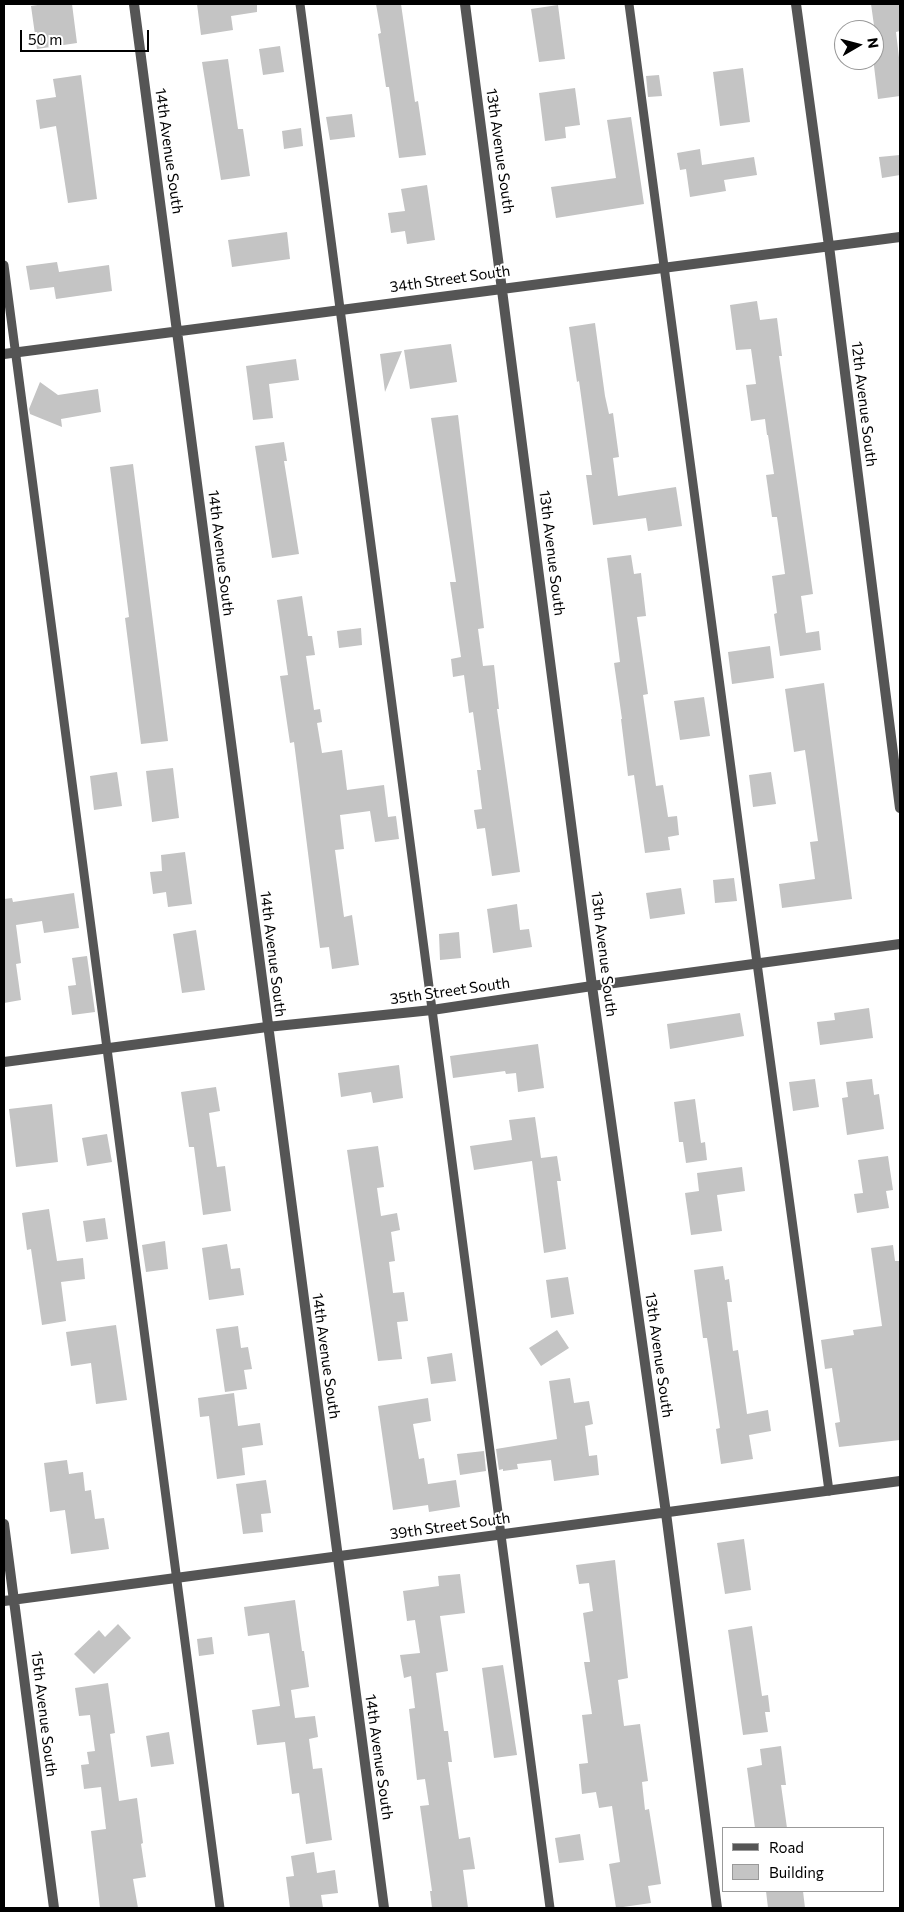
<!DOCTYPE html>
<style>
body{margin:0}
#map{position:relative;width:904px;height:1912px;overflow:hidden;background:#fff;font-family:Commissioner,sans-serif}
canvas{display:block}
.frame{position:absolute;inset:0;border:5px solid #000;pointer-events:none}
.legend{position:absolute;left:722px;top:1827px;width:162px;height:65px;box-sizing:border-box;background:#fff;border:1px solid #999;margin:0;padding:6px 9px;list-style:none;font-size:15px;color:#000}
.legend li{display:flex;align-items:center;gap:10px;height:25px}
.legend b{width:25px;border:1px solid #999}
.north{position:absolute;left:834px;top:20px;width:50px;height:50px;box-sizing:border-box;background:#fff;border:1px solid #999;border-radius:50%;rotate:82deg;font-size:14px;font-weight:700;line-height:20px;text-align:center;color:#000}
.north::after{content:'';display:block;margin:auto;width:18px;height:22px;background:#000;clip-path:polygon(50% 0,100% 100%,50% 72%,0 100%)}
.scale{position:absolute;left:20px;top:30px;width:129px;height:22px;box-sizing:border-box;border:2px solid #000;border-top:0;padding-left:6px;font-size:15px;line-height:18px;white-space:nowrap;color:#000;-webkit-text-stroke:4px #fff;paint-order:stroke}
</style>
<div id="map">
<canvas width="904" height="1912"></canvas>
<div class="frame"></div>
<ul class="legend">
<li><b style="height:6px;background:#555"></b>Road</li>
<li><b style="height:14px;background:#c4c4c4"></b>Building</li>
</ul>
<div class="north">N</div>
<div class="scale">50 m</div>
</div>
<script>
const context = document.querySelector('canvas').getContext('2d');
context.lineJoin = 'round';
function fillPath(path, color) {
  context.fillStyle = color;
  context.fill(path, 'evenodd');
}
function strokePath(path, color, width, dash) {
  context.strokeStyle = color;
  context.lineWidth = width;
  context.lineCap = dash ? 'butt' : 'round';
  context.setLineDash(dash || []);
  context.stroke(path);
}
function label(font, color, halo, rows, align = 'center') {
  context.font = font + ' Commissioner,sans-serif';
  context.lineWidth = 4;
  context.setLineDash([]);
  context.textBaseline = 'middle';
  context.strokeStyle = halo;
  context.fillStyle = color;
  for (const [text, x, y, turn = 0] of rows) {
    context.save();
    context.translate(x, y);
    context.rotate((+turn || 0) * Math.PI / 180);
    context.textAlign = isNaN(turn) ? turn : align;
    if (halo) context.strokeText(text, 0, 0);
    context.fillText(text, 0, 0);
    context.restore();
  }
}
fillPath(new Path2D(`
 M44 4H72L77 43 37 49 31 6Z
 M197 4H257V12L231 16 233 30 201 35Z
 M376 4H401L415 102 418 101 426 155 399 158 389 87H386L378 34 381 33Z
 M871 4H900V31L896 32 900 66V96L878 99 874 66V47H877Z
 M558 5 565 59 539 62 531 9Z
 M280 46 284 72 263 75 259 49Z
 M228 59 238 129H243L250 176 221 180 202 62Z
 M743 68 750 122 720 126 713 72Z
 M81 75 97 199 68 203 56 126 40 129 36 100 56 97 53 79Z
 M659 75 662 96 648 97 646 76Z
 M575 88 580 125 565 127 566 138 545 141 539 93Z
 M352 114 355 137 330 140 326 117Z
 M631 117 644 204 556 218 551 187 616 178 607 120Z
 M301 128 303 146 284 149 282 131Z
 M700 149 702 165 754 157 757 175 724 180 726 191 690 197 686 169 680 170 677 153Z
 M900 155V175L882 178 879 157Z
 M427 185 435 240 407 244 405 231 391 233 388 213 405 211 401 189Z
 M287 232 290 259 232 267 228 240Z
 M57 262 59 272 109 265 112 291 56 299 54 287 30 290 26 266Z
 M757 301 760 320 777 318 782 356H779L813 594 801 596 806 633 819 631 821 650 780 656 774 614 777 613 772 576 785 574 777 517H772L766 475 774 474 768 435H767L765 419 751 421 746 385 756 384 751 349 736 350 730 305Z
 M595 323 605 396 609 414 613 413 619 457 613 458 618 496 676 487 682 526 648 531 646 518 593 525 586 475H592L579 381 577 382 569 327Z
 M451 344 457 382 410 389 404 350Z
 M402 351 385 392 380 354Z
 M296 359 299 380 269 384 273 418 253 420 246 366Z
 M40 382 58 395 98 389 101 412 61 419 62 427 30 414 29 409Z
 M458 415 484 628 478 629 483 666 494 665 499 709H497L520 872 492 876 485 828 477 829 474 810 482 809 477 770H481L473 712 469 713 464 675 453 677 451 659 461 657 450 582H456L431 418Z
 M284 442 287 461H284L299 554 272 558 255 446Z
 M133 464 168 741 141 744 125 618 129 617 110 467Z
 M631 555 634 574 641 573 646 616 637 617 648 694 643 695 656 786 663 785 668 817 677 816 679 835 668 837 670 850 645 853 634 775 628 776 621 719H622L614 663 620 662 607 558Z
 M302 596 308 636H312L315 655 306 656 314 710 320 709 322 722 317 723 322 753 342 750 347 790 384 785 388 817 396 816 399 839 375 842 370 811 340 815 344 849 335 850 344 917 352 915 359 965 332 969 329 947 320 948 294 742 290 743 280 676 288 675 277 600Z
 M361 628 362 645 339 648 337 631Z
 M770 646 774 678 732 684 728 652Z
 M824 683 852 899 782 908 779 884 815 879 810 842 818 841 805 750 794 752 785 689Z
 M704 697 710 736 680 740 674 701Z
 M173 768 179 818 152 822 146 771Z
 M117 772 122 806 94 810 90 776Z
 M771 772 776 804 753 807 749 775Z
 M185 852 192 904 168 907 166 892 153 894 150 872 162 871 161 855Z
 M734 878 737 901 715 903 713 880Z
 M681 888 685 914 650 919 646 893Z
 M74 893 79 928 44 933 42 921 16 925 21 963 16 964 21 1000 4 1003V899L12 898 13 902Z
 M517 904 520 930 529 929 532 947 493 953 487 909Z
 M196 930 205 990 182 993 173 934Z
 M459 932 461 958 440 960 439 934Z
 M87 956 95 1012 72 1015 68 986 76 985 72 958Z
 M869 1008 873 1038 820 1045 817 1022 835 1020 834 1013Z
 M740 1013 744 1036 670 1049 667 1024Z
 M538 1044 544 1088 518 1092 516 1073 506 1074 505 1071 453 1078 450 1056Z
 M399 1065 403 1098 373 1103 371 1092 341 1097 338 1073Z
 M815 1079 819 1107 793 1111 789 1082Z
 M872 1079 874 1095 879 1094 884 1129 847 1135 842 1098 848 1097 846 1082Z
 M216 1087 220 1111 209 1113 217 1167 225 1166 231 1211 203 1215 194 1147H189L181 1092Z
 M695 1099 701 1143 705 1142 707 1160 686 1163 683 1142H679L674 1102Z
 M52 1104 58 1162 16 1167 9 1109Z
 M535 1117 541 1158 557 1156 561 1181H557L566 1249 544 1253 532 1161 474 1170 470 1146 512 1140 509 1120Z
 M107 1134 112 1162 87 1166 82 1138Z
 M378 1146 384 1187 377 1188 381 1216 397 1213 400 1230 391 1232 395 1261 389 1262 393 1293 404 1292 408 1321 397 1322 402 1359 378 1361 347 1150Z
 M888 1156 893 1190 886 1191 889 1208 857 1213 854 1194 863 1193 858 1160Z
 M742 1167 745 1191 717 1195 722 1231 691 1235 685 1193 699 1191 697 1173Z
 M49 1209 57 1261 83 1258 85 1279 61 1282 66 1321 42 1325 31 1249 27 1250 22 1213Z
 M105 1218 108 1239 86 1242 83 1221Z
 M165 1241 168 1269 146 1272 142 1245Z
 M227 1244 231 1269 240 1268 244 1295 209 1300 202 1248Z
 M893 1245 895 1261H900V1440L839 1447 835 1423 840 1422 832 1368 825 1369 821 1340 854 1335 853 1330 882 1326 871 1248Z
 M723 1266 725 1280 729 1279 732 1302H727L733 1351 738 1350 747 1414 768 1410 771 1431 749 1435 753 1459 721 1464 716 1429 720 1428 707 1338H703L694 1270Z
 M568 1277 574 1314 551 1318 546 1280Z
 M116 1325 127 1400 96 1404 91 1363 71 1366 66 1332Z
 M238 1326 241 1348 248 1347 252 1369 244 1370 247 1389 225 1392 216 1329Z
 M557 1330 569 1348 541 1366 529 1348Z
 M452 1353 456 1381 431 1384 427 1357Z
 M570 1378 574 1403 589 1401 593 1424 585 1426 589 1456 597 1455 599 1475 554 1481 551 1460 517 1464 518 1469 503 1471V1469L499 1470 496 1449 557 1439 549 1381Z
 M234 1393 238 1426 260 1423 263 1445 242 1448 245 1475 217 1479 209 1416 200 1417 198 1398Z
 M428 1398 431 1421 413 1424 419 1459 424 1458 428 1484 456 1480 460 1507 429 1512 428 1505 393 1510 378 1406Z
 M484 1451 486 1471 460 1475 457 1454Z
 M67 1460 69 1474 83 1472 85 1491 91 1490 95 1519 104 1518 109 1549 71 1554 65 1510 50 1512 44 1463Z
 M266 1480 271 1513 261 1514 263 1532 243 1534 236 1484Z
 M744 1539 751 1590 725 1594 717 1543Z
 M615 1560 628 1678 618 1680 624 1726 640 1724 648 1781 642 1782 645 1810 649 1809 661 1884 648 1886 651 1903 616 1908 609 1864 620 1862 612 1806 599 1808 596 1792 582 1794 579 1764 588 1763 582 1715 592 1714 584 1662H590L583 1613 593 1611 589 1583 579 1584 576 1565Z
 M460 1574 465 1613 440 1616 448 1671 436 1673 444 1731H448L452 1762H448L459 1839 470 1837 475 1869 463 1870 468 1908H432L430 1891H432L420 1806 429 1805 425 1779 417 1780 409 1709 415 1708 411 1676 404 1678 400 1655 420 1653 415 1620 407 1621 403 1591 439 1586 438 1576Z
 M295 1600 302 1651H304L309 1687 291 1690 295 1718 315 1716 318 1737 309 1739 313 1769 322 1768 332 1840 306 1844 299 1793 292 1794 285 1742 257 1745 252 1710 280 1706 269 1633 248 1636 244 1607Z
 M118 1624 131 1638 94 1674 74 1654 99 1630 105 1637Z
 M752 1626 762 1696 768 1695 770 1712H765L768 1732 743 1735 728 1630Z
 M212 1637 214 1654 199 1656 197 1639Z
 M503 1665 517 1755 494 1758 482 1668Z
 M108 1683 115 1733 110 1734 119 1801 137 1798 143 1843 141 1844 146 1877 133 1879 138 1908H100L91 1831 106 1829 101 1787 84 1789 81 1765 89 1764 87 1752 95 1751 90 1715 79 1716 75 1688Z
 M169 1732 174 1764 151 1767 146 1736Z
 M781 1746 786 1785H781L787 1828H755L747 1768 762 1765 760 1749Z
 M580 1834 584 1860 559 1863 555 1838Z
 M314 1852 317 1873 335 1870 338 1893 321 1895 323 1908H290L286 1877 294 1876 291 1856Z
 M766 1891H803L805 1908H768Z`), '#c4c4c4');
strokePath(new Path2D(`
 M300 4 550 1908
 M629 4 757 963 829 1491
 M4 265 220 1908`), '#555', 9);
strokePath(new Path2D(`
 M134 4 384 1908
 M465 4 592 986 666 1513 717 1908
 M796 4 829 246 900 808
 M4 354 900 237
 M4 1062 267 1027 432 1010 592 986 900 944
 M4 1524 54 1908
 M4 1601 900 1481`), '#555', 10);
label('15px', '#000', '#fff', [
 ["14th Avenue South",169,151,82],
 ["13th Avenue South",500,151,82],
 ["34th Street South",450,279,-8],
 ["12th Avenue South",864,404,83],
 ["14th Avenue South",221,553,83],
 ["13th Avenue South",552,553,83],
 ["14th Avenue South",273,954,83],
 ["13th Avenue South",604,954,83],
 ["35th Street South",450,991,-8],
 ["13th Avenue South",659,1355,82],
 ["14th Avenue South",326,1356,82],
 ["39th Street South",450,1526,-8],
 ["15th Avenue South",44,1714,83],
 ["14th Avenue South",379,1757,82]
]);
</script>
